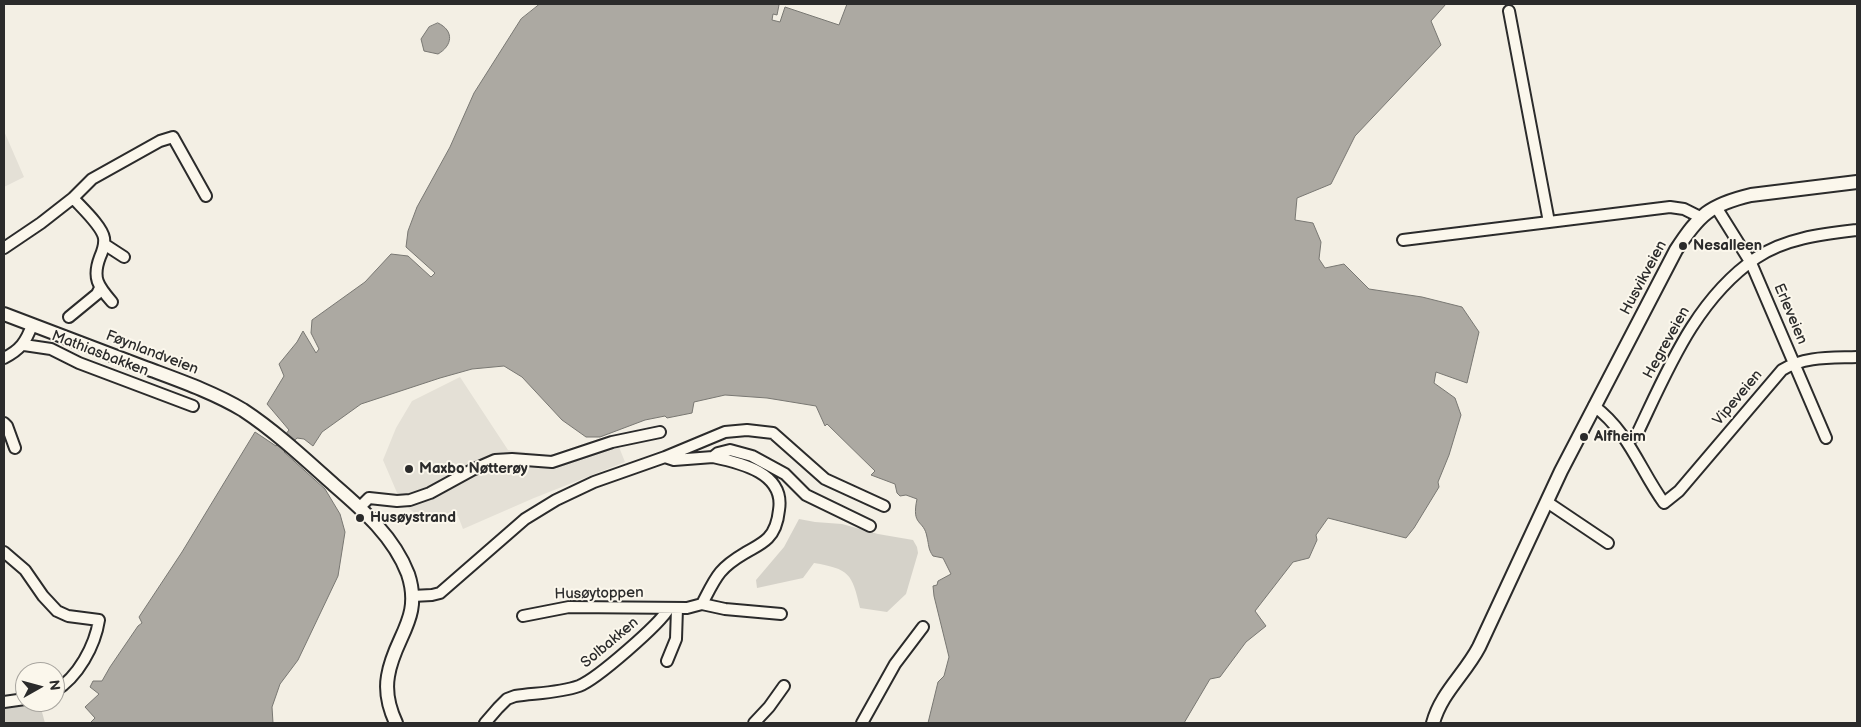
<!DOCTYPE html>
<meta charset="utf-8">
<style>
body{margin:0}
#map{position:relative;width:1861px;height:727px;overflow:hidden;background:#f3efe4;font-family:"Balsamiq Sans",sans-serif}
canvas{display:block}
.frame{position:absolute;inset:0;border:5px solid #2b2b2b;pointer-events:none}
.north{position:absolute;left:15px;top:662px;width:50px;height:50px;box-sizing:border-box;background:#fbf7ec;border:1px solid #a8a59f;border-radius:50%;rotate:83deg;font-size:14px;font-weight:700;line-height:20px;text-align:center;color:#2b2b2b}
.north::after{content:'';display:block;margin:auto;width:18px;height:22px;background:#2b2b2b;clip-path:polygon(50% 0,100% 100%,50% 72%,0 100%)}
</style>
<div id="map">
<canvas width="1861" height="727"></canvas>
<div class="frame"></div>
<div class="north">N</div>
</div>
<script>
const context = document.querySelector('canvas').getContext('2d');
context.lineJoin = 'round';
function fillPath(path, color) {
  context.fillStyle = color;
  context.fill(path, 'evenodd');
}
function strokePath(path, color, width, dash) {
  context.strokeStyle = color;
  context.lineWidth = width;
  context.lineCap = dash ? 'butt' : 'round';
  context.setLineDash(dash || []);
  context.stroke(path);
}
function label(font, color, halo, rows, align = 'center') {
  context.font = font + ' "Balsamiq Sans",sans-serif';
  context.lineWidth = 4;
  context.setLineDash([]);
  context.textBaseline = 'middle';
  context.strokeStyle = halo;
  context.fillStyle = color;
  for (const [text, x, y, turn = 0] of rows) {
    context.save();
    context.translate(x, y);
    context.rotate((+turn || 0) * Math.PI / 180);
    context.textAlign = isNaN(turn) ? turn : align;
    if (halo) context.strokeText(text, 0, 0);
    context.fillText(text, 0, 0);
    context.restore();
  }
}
fillPath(new Path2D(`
 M4 131 24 177 4 187Z
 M460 377 508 450 554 456 615 437 625 462 534 498 463 529 458 516 417 515 401 502 383 460 396 428 412 401Z`), '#e4e0d6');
fillPath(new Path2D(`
 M799 519 815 522 842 524 878 534 913 540 917 547 918 553 906 594 887 612 860 608C852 573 849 569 814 563L803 578 757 588 756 580 784 547Z
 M33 702 42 712 45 723H4V703Z`), '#d5d2c9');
const water = new Path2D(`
 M540 4H776L779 5 777 15 773 14 772 20 780 22 785 7 839 25 847 4H1446L1431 21 1441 45 1355 136 1331 184 1297 198 1295 220 1313 223 1321 242 1319 259 1325 268 1344 264 1369 289 1422 297 1462 307 1479 332 1467 383 1436 372 1434 383 1455 398 1461 415 1449 455 1438 482 1439 487 1414 528 1406 538 1328 518 1316 535 1317 540 1309 558 1293 562 1255 611 1266 626 1246 642 1220 677 1210 679 1184 723H928L938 682 944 676 949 657 934 596 933 586 937 585 938 581 951 574 943 558 933 556C928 549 929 545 927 537 924 519 911 527 917 499L906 495 900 496 897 493 895 484 871 475 875 471 827 424 825 426 816 406 767 398 725 395 694 402 692 413 667 418 665 416 645 420 600 437H586L562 420 522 377 504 366 472 369 440 378 361 404 322 432 313 446 304 439 297 438 284 452 325 489 340 514 345 532 338 576 298 660 280 684 272 707 273 723H90L95 718 85 707 99 694 90 687 93 681H102L110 667 138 626 142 623 139 617 182 552 255 432 276 446 289 430 267 404 284 376 279 364 297 342 303 331 316 353 319 349 311 333 312 320 365 282 391 254 408 256 431 277 435 273 406 247 408 231 417 207 450 147 474 93 521 19Z
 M438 23C455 31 452 46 438 54L424 51 421 39 429 27Z`);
fillPath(water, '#aca9a2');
strokePath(water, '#787772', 1);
const minor = new Path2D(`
 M1509 11 1549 222 1670 207 1684 209 1700 217
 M73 198C81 207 102 226 104 238 105 245 103 250 100 257 92 278 98 286 112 302
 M1716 207 1751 263 1826 438
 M1403 240 1549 222
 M104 244 124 257
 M4 248 41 223 73 198 92 179 160 141 173 137 206 196
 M69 317 97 294 100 288
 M24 345 51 349 79 363 193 406
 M4 358C20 350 26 342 32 325
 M1594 406C1629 432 1640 470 1664 503L1679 491 1782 370C1805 356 1831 358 1857 357
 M4 423 7 426 15 448
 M1628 442 1638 432C1668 369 1696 299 1756 258 1785 238 1823 234 1857 230
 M665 457 674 460 713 457 718 453 730 450 752 456 785 474 806 495 870 526
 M1547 502 1608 543
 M360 507 369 498 397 501 410 500 430 493 472 470 495 460 512 459 552 462 612 442 660 432
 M4 552 25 570 43 596 57 611 68 616 99 620C95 646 78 677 55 691
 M412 596 432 595 440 593 525 519 556 500 594 482 665 457 725 432 747 430 773 433 825 479 884 506
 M702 604 725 609 781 614
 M523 616 569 607 687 608 702 604C716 577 718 569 745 553 753 548 761 545 768 538 775 531 778 520 779 510 785 473 741 463 713 457
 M667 661 676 639 677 608
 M4 702 25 699
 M485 723 498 708 507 699 515 696C536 693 559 693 579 686 597 679 660 624 669 608
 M754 723 769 707 784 686
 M862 723 895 664 923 627`);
const major = new Path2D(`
 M4 314C51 332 98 350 146 368 178 380 213 392 243 410 275 431 305 459 334 485 363 510 394 537 408 574 423 619 394 637 388 676 385 693 389 708 396 723
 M1433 723C1441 693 1465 674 1479 647L1561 471 1676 250C1699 215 1709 205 1751 195L1857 182`);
strokePath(minor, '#2b2b2b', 14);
strokePath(major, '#2b2b2b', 16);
strokePath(minor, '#fbf7ec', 10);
strokePath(major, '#fbf7ec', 12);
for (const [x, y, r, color] of [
 [1683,246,5,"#2b2b2b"],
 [1584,437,5,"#2b2b2b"],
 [409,469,5,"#2b2b2b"],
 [360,518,5,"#2b2b2b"]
]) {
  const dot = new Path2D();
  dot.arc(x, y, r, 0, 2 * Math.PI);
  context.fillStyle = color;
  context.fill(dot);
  strokePath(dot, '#fbf7ec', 2);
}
label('bold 15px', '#2b2b2b', '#fbf7ec', [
 ["Nesalleen",1693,246],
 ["Alfheim",1594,437],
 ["Maxbo Nøtterøy",419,469],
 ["Husøystrand",370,518]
], 'left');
label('15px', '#2b2b2b', '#fbf7ec', [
 ["Husvikveien",1644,278,-62],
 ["Erleveien",1790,314,67],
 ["Hegreveien",1667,343,-61],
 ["Føynlandveien",152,353,21],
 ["Mathiasbakken",100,354,21],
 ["Vipeveien",1738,398,-50],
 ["Husøytoppen",599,594,-1],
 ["Solbakken",610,643,-40]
]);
</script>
